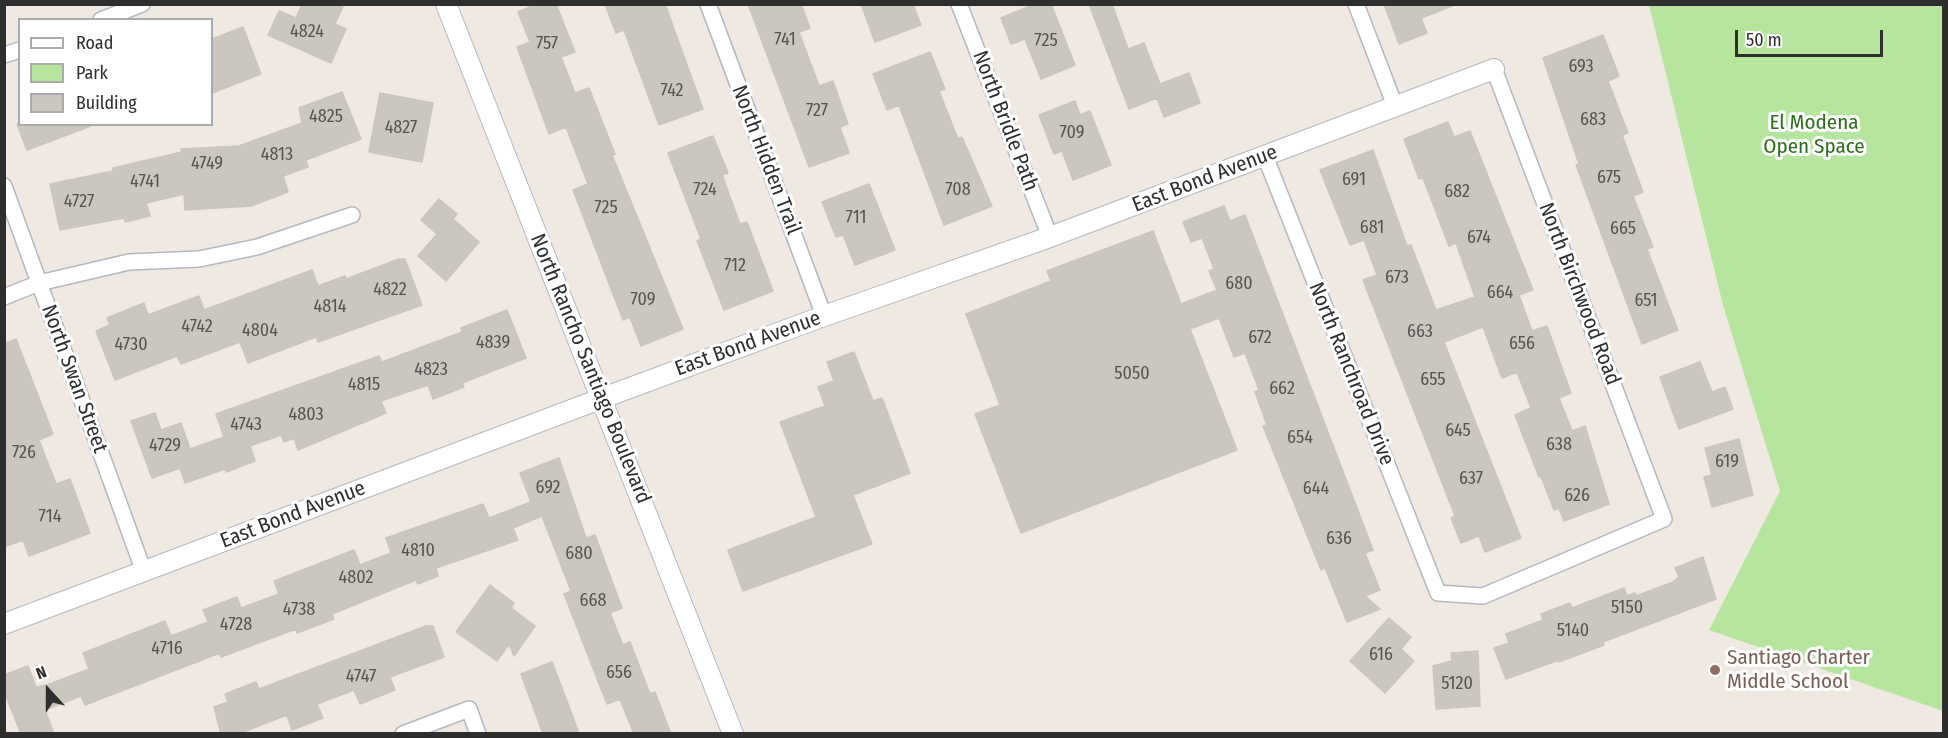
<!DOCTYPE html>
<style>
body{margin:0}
#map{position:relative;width:1948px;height:738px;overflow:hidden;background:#efe9e1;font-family:"Fira Sans Condensed",sans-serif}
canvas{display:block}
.frame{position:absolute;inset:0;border:6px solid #2e2e2e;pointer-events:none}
.legend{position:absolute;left:18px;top:18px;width:195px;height:108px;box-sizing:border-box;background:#fff;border:2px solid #ababab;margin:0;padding:8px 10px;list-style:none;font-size:18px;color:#2e2e2e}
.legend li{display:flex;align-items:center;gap:12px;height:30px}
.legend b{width:30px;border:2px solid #ababab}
.north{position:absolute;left:18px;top:660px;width:60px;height:60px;-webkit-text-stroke:4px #fff;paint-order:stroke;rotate:339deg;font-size:16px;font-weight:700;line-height:24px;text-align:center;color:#2e2e2e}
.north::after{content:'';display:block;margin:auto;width:21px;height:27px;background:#2e2e2e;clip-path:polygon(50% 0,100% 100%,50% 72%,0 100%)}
.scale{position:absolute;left:1735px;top:30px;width:148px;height:27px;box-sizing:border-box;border:3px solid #2e2e2e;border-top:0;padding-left:8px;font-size:18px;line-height:21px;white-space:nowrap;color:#2e2e2e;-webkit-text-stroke:4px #fff;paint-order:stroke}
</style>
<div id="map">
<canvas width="1948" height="738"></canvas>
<div class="frame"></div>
<ul class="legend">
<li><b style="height:8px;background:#fff"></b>Road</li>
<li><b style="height:16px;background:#b6e59e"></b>Park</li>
<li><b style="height:16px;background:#cbc7bf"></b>Building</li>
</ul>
<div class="north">N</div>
<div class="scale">50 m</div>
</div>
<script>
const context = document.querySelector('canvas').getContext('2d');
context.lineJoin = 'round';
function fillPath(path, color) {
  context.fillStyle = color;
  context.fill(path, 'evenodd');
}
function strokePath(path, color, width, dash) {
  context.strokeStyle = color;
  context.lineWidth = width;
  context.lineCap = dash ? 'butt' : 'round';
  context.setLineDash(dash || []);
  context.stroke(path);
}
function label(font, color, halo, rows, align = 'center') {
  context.font = font + ' "Fira Sans Condensed",sans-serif';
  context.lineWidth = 6;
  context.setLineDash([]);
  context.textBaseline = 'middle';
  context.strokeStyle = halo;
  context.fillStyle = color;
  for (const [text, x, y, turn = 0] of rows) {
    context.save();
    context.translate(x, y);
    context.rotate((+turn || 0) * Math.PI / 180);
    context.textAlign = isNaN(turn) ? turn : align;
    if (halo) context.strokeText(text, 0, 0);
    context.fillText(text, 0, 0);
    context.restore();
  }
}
fillPath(new Path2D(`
 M1649 5H1943V711L1709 630 1780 491 1723 305Z`), '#b6e59e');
const building = new Path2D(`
 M302 4H344L335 24 346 29 331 63 268 35 279 11 296 18Z
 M537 4H556L575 52 561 57 575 93 589 88 615 154 612 155 683 329 641 346 630 317 623 320 573 190 588 184 566 127 549 134 517 47 530 42 518 12Z
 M605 4H665L703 109 659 125 624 30 616 33Z
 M748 4H801L810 28 799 32 819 86 833 81 848 124 840 127 849 153 809 167Z
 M861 4H913L921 25 875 42Z
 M1035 4H1051L1075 65 1041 79 1025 39 1011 44 1001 18Z
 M1089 4H1112L1128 49 1144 43 1160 84 1189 73 1200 103 1164 117 1157 98 1129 109Z
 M1384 4H1452V6L1421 18 1427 33 1399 44Z
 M243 27 261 74 212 93V39Z
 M1603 35 1619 76 1608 81 1628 133 1622 135 1643 192 1633 196 1653 247 1647 249 1678 330 1642 344 1576 165 1579 164 1543 58Z
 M930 52 945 89 939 91 958 139 962 137 992 206 944 225 899 105 887 110 873 74Z
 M342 92 361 139 306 160 308 167 283 176 288 192 251 206 185 210 184 194 146 203 150 216 125 222 124 218 60 230 50 184 113 171V168L182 152 181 149 239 146 302 123 299 108Z
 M380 93 433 103 422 162 369 152Z
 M1075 101 1080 115 1090 111 1111 165 1073 180 1062 151 1054 154 1039 115Z
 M1448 122 1454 137 1470 131 1533 290 1519 295 1532 331 1547 326 1571 393 1559 398 1572 431 1585 426 1609 504 1564 521 1559 508 1554 510 1541 476 1539 477 1515 415 1531 408 1517 372 1502 378 1483 327 1444 342 1521 538 1485 552 1479 536 1461 543 1451 518 1455 516 1363 280 1377 275 1364 240 1350 245 1320 170 1373 150 1407 246 1411 245 1436 310 1475 297 1456 243 1449 246 1423 178 1419 179 1404 139Z
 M17 124H91V126L27 150Z
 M713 136 728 173 722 175 740 224 747 222 773 291 724 310 697 241 701 239 668 153Z
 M869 184 895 250 855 265 843 235 836 237 822 202Z
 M439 199 457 214 453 219 479 242 446 281 418 256 437 234 421 220Z
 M1224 206 1230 221 1245 215 1373 550 1365 553 1380 590 1365 596 1380 609 1347 622 1325 568 1321 570 1263 426 1267 425 1255 392 1259 390 1245 353 1234 357 1219 318 1190 329 1237 450 1021 533 975 414 1000 405 966 314 1051 281 1047 271 1153 231 1181 304 1217 290 1209 271 1214 269 1202 238 1191 242 1183 222Z
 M399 259H405L422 305 318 342 316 337 248 363 240 342 181 364 177 356 115 380 96 331 110 325 107 318 144 303 148 315 199 296 204 310 312 270 318 286 345 276 346 279Z
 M507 310 526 358 462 383 464 387 433 399 428 385 381 401 386 413 298 450 294 438 284 442 281 435 250 446 255 461 226 472 225 469 185 483 180 468 152 478 131 421 155 413 161 430 181 423 190 449 224 437 216 414 379 356 382 362 462 332 461 328Z
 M16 339 53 434 39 440 56 484 70 479 90 533 29 556 23 540 4 547V344Z
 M854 352 873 401 882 398 910 473 853 495 872 544 743 591 728 550 816 517 780 422 825 406 818 387 834 381 827 362Z
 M1700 362 1712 392 1725 387 1733 409 1679 429 1660 377Z
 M1739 439 1753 495 1712 507 1704 477 1712 475 1705 448Z
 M559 458 586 538 595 535 622 608 610 613 623 645 630 642 650 694 655 692 671 734H634L620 699 607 704 564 594 571 591 542 516 513 528 518 540 436 568 438 576 418 584 416 580 332 614 334 619 297 633 296 629 221 657 220 653 85 705 81 696 45 710 54 734H21L4 691V675L28 666 36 687 47 685 89 669 83 653 165 621 171 636 208 622 203 610 237 597 241 608 279 594 274 581 305 569 354 550 360 565 391 553 386 538 483 504 489 518 531 502 520 473Z
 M1703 557 1716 599 1603 642 1604 645 1559 662V660L1506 679 1494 648 1509 643 1506 634 1543 620 1541 614 1570 603 1572 608 1624 588 1627 596 1635 593 1636 596 1673 582 1679 577 1675 568Z
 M490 585 514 603 511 608 535 626 514 656 509 644 497 661 456 632Z
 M1389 618 1411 637 1401 649 1414 661 1385 693 1350 661Z
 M426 626H433L444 657 390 677 395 690 360 704 354 690 317 704 323 718 292 730 287 715 238 734H221L214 707 228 702 225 694 256 682 259 689Z
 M1478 651 1480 706 1436 709 1433 666 1452 661 1451 653Z
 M552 662 570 709 579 734H543L521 674Z`);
fillPath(building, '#cbc7bf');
strokePath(building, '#cbc5ba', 1.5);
const minor = new Path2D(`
 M708 4 824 316
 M959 4 1050 237
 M1356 4 1395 106
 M101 20 142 4
 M4 55 20 50
 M1265 156 1438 593 1483 596 1664 519 1494 69
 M4 186 144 572
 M4 297 39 283 129 262 199 259 257 247 352 215
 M403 734 469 709 478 734`);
const tertiary = new Path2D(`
 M446 4 733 734
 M4 624 600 399 824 316 1050 237 1494 69`);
strokePath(minor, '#b4b7c1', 18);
strokePath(tertiary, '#b4b7c1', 22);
strokePath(minor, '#fff', 15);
strokePath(tertiary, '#fff', 20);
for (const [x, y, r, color] of [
 [1715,670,6,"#8d6e63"]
]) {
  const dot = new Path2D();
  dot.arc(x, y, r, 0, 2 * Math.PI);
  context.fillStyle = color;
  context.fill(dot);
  strokePath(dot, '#fff', 2);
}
label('18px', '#555452', null, [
 ["4824",307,32],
 ["741",785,40],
 ["725",1046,41],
 ["757",547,44],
 ["693",1581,67],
 ["742",672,91],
 ["727",817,111],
 ["4825",326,117],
 ["683",1593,120],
 ["4827",401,128],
 ["709",1072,133],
 ["4813",277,155],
 ["4749",207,164],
 ["675",1609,178],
 ["691",1354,180],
 ["4741",145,182],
 ["724",705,190],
 ["708",958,190],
 ["682",1457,192],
 ["4727",79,202],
 ["725",606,208],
 ["711",856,218],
 ["681",1372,228],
 ["665",1623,229],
 ["674",1479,238],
 ["712",735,266],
 ["673",1397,278],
 ["680",1239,284],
 ["4822",390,290],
 ["664",1500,293],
 ["709",643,300],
 ["651",1646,301],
 ["4814",330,307],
 ["4742",197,327],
 ["4804",260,331],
 ["663",1420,332],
 ["672",1260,338],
 ["4839",493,343],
 ["656",1522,344],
 ["4730",131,345],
 ["4823",431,370],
 ["5050",1132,374],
 ["655",1433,380],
 ["4815",364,385],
 ["662",1282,389],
 ["4803",306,415],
 ["4743",246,425],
 ["645",1458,431],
 ["654",1300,438],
 ["638",1559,445],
 ["4729",165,446],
 ["726",24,453],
 ["619",1727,462],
 ["637",1471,479],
 ["692",548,488],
 ["644",1316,489],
 ["626",1577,496],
 ["714",50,517],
 ["636",1339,539],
 ["4810",418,551],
 ["680",579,554],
 ["4802",356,578],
 ["668",593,601],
 ["5150",1627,608],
 ["4738",299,610],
 ["4728",236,625],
 ["5140",1573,631],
 ["4716",167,649],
 ["616",1381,655],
 ["656",619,673],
 ["4747",361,677],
 ["5120",1457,684]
]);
label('21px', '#2e2e2e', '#fff', [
 ["North Bridle Path",1005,121,69],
 ["North Hidden Trail",766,160,69],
 ["East Bond Avenue",1205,179,-21],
 ["North Birchwood Road",1579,294,69],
 ["East Bond Avenue",748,344,-20],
 ["North Rancho Santiago Boulevard",590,369,68],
 ["North Ranchroad Drive",1351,374,68],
 ["North Swan Street",74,379,70],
 ["East Bond Avenue",293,515,-21]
]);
label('21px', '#2c6e1b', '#fff', [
 ["El Modena",1814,123],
 ["Open Space",1814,147]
]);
label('21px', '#785e54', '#fff', [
 ["Santiago Charter",1727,658],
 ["Middle School",1727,682]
], 'left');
</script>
